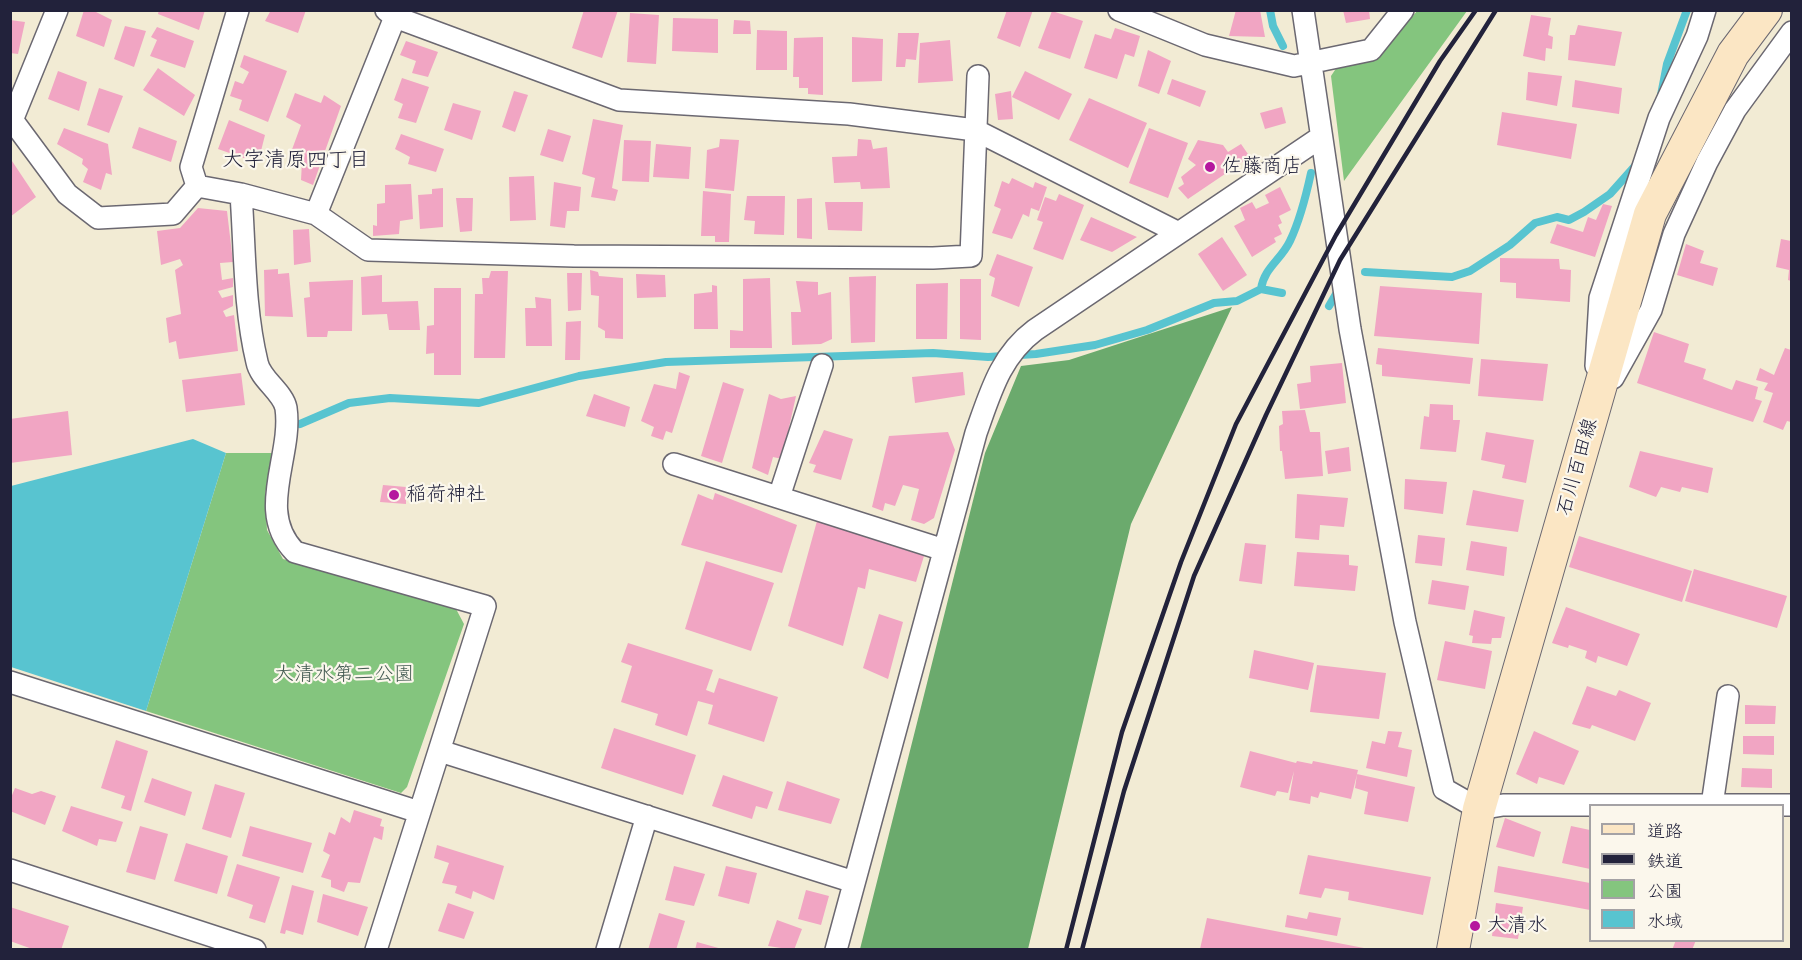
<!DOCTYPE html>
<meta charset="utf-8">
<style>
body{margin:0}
#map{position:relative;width:1802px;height:960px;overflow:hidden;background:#f2ebd4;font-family:"Balsamiq Sans","Klee One",sans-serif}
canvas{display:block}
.frame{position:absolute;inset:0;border:12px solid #22223b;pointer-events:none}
.legend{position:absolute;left:1589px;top:804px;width:195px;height:138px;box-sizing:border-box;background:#fbf7ec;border:2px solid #a4a2a5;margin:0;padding:8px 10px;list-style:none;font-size:18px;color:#22223b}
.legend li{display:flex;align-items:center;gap:12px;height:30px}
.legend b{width:30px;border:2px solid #a4a2a5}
</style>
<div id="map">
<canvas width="1802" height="960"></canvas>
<div class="frame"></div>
<ul class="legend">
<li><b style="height:8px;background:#fbe6c4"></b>道路</li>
<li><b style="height:8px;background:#22223b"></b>鉄道</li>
<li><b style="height:16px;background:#84c57e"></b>公園</li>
<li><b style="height:16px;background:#58c4d0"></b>水域</li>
</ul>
</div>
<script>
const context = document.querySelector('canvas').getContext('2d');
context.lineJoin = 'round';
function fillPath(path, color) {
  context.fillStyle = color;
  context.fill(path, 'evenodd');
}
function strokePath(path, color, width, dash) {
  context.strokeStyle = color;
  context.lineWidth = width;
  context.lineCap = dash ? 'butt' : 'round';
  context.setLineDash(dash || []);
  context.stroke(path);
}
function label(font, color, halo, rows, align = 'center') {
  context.font = font + ' "Balsamiq Sans","Klee One",sans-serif';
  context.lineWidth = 4.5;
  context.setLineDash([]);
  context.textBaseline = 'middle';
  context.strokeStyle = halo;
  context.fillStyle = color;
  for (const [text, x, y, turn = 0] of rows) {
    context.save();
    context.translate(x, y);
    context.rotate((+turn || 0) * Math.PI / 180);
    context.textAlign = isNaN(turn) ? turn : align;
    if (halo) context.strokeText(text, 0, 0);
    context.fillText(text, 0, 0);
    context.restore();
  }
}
fillPath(new Path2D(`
 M1417 11H1467L1344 181 1331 76 1339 64 1377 59Z
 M226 453H272L265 495 267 530 283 559 456 609 464 624 407 787 401 793 146 711Z`), '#84c57e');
fillPath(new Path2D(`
 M1232 307 1131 524 1028 949H860L985 453 1021 366 1069 360Z`), '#6baa6d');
fillPath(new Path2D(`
 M193 439 226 453 146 711 11 667V486Z`), '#58c4d0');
strokePath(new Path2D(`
 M1270 10 1273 26 1283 46
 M1661 95 1667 64 1687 10
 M1365 272 1452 277 1470 271 1510 245 1535 223 1557 217 1569 220 1584 212 1610 194 1635 166
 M1261 289C1264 268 1281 260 1290 241 1300 220 1306 196 1311 173
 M1329 306 1336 294
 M300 424 349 403 390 398 479 403 579 376 666 362 933 353 988 357 1036 354 1095 345 1147 330 1214 303 1237 301 1261 289 1282 293`), '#58c4d0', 8);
fillPath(new Path2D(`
 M84 10H92L112 20 104 47 76 36Z
 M159 10H205L199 30 158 14Z
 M271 10H306L298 33 265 21Z
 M584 10H618L602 58 572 48Z
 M1007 10H1033L1020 47 997 38Z
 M1236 10H1260L1265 37 1229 36Z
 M1343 10H1369L1370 19 1346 23Z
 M1052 11 1083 21 1070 59 1038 48Z
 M630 13 659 15 656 64 627 62Z
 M1531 15 1551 18 1548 35 1553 37 1552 49 1546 48 1545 61 1523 56Z
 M673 18 718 19V53L672 51Z
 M10 20 25 22 18 54 10 53Z
 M734 20 750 21 751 34H733Z
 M1578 25 1622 32 1615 66 1568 60 1570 35H1575Z
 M125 26 146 31 134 67 114 59Z
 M157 27 194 41 185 68 150 56 157 40 151 37Z
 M1115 28 1140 36 1134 57 1125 54 1117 79 1084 68 1095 34 1111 39Z
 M757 30 787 31V70H756Z
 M898 33H919L916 60 906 59 905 67H896Z
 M823 37V95L808 94V88H799V77H793L794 38Z
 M852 37 883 39 882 81 852 82Z
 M950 40 953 81 918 83 920 43Z
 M406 41 438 52 428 77 412 73 416 61 400 55Z
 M1148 50 1171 61 1159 94 1138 86Z
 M244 55 287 71 268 122 239 110 242 100 230 96 235 81 243 84 249 72 240 67Z
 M158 68 195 95 184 116 143 90Z
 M58 71 87 82 79 111 48 99Z
 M1025 71 1072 94 1059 120 1012 97Z
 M1528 72 1562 76 1557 106 1526 100Z
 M402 78 429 87 416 123 398 118 403 104 394 100Z
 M1172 79 1206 91 1200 107 1167 94Z
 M1575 80 1622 88 1619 114 1572 107Z
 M99 88 123 96 109 133 87 125Z
 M514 91 528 95 515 132 502 127Z
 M1011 91 1013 119 998 120 995 94Z
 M295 93 321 103 324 95 341 106 313 185 301 180 302 162 290 155 301 125 286 117Z
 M1089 98 1147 123 1128 168 1069 140Z
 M453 103 481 111 472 140 444 130Z
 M1282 107 1286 123 1265 129 1260 113Z
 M1502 112 1577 124 1571 159 1497 145Z
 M593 119 623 125 612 188 618 190 615 201 591 197 595 178 582 174Z
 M229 120 265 135 258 163 218 149Z
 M139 127 177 141 171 162 132 148Z
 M64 128 108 144 112 175 106 173 101 190 83 182 88 169 82 164 83 159 57 144Z
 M1149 128 1188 143 1168 198 1129 183Z
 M548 129 571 136 563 162 540 155Z
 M401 134 444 149 436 172 408 164 410 157 395 149Z
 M720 139 739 140 734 191 705 188 707 150 719 147Z
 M858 139 871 140 873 149 887 147 890 188 861 189 860 182 834 183 832 157 857 156Z
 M624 140 651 141 649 182 622 181Z
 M1198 140 1223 145 1228 152 1241 144 1250 157 1188 199 1178 188 1184 184 1181 177 1196 165 1188 159Z
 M656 144 691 147 689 179 653 177Z
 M10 158 36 197 10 217Z
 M534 176 536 220 510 221 509 177Z
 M1012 178 1033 188 1035 182 1047 187 1039 211 1031 208 1029 217 1023 214 1012 239 992 233 1001 209 994 206 1002 181 1009 184Z
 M554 182 581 187 579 211H567L565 228 550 226Z
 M411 184 413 219 400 221 399 234 373 236V225L377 226V204L385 203V185Z
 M1280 187 1291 210 1279 216 1282 223 1278 225 1282 234 1274 238 1276 242 1252 257 1234 226 1245 220 1240 208 1252 202 1256 209 1269 203 1265 195Z
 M443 188V227L420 229 418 195 432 194V189Z
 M703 191 731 194 729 242H715V236H701Z
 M1059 194 1084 205 1063 260 1033 249 1043 222 1037 220 1045 197 1056 201Z
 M747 196H785L784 235 754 234 755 221 744 220Z
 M456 198H473L472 231 460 232Z
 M812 198V239L797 238V199Z
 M825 202H863L862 231 828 230Z
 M1603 204 1612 206 1595 257 1550 243 1557 224 1583 232 1588 217 1596 220Z
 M198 208 227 211 233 262 220 263 222 280 233 278V287L218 291 222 298 233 295V306L223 311 226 317 234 315 238 351 179 359 176 341 169 343 166 318 181 314 175 270 183 265 180 259 161 265 157 231 180 228Z
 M1091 217 1137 237 1112 252 1080 240Z
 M309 229 311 262 294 265 293 230Z
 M1222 237 1247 275 1223 291 1198 254Z
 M1781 239 1791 241V281L1788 280 1789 270 1776 267Z
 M1686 244 1704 251 1700 263 1718 268 1713 286 1677 275Z
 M997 254 1033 267 1019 307 991 296 995 278 989 275Z
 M1500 258 1559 259 1560 269 1571 270 1570 302 1516 298V283L1500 282Z
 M278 269V274L289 273 293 317 265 316 264 270Z
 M590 270 598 272 599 276 623 278V339L605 338V331L598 327 599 296 591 295Z
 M491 271H508L505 358H474L475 294H483L482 278H489Z
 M567 273H582L581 310 568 311Z
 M636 274 665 275 666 297 637 298Z
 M382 275V302L418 301 420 330H389L387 314 362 315 361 277Z
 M876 276 875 342 851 343 849 277Z
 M770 278 772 348H730V330L743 331V279Z
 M960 279H981V340L960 339Z
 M353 280 352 331H328L327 337H307L304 298 310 297 309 282Z
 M796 281 818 282V295L831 292 832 339 821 344 792 345 791 312H801Z
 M948 283 947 339H916V284Z
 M712 285 717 286 718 329H694V294L712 292Z
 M1380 286 1482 293 1479 344 1374 336Z
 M434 288H461V375H434V353L426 354 427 326 434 325Z
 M535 297 551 299 552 346H526L525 308H536Z
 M581 321 580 360H565L566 322Z
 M1654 332 1689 344 1684 362 1706 369 1703 379 1732 390 1736 380 1758 387 1755 399 1762 401 1753 422 1637 383Z
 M1378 348 1473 358 1470 384 1382 376V365L1376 364Z
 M1785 348 1791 350V422L1787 421 1783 430 1763 422 1773 393 1764 390 1768 383 1756 380 1760 368 1774 375Z
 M1481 359 1548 364 1543 401 1478 396Z
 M1342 363 1346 403 1300 409 1297 384 1311 382 1310 366Z
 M679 372 690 376 672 433 666 431 663 440 651 436 654 427 641 421 654 384 676 389Z
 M963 372 965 395 915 403 912 377Z
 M241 373 245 405 186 412 182 380Z
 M723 382 744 389 722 463 701 456Z
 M594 394 630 407 625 427 586 416Z
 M769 394 781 399 796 396 782 459 773 457 768 475 752 468Z
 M1430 404 1453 405V420H1460L1456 452 1420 449 1424 416 1429 417Z
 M1305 410 1310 432H1320L1323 476 1285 479 1282 451H1280L1279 426 1283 424 1282 411Z
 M68 411 72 455 10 463V419Z
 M824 430 853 439 841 480 813 472 816 465 809 463Z
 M948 432 955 450 934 518 924 524 911 520 919 489 903 485 895 506 885 503 883 511 872 507 889 436Z
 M1486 432 1534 440 1526 483 1502 478 1505 465 1481 460Z
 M1349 447 1351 471 1328 474 1325 451Z
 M1640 451 1713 468 1708 493 1682 487 1680 492 1661 487 1656 497 1629 487Z
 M1405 479 1447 482 1443 514 1404 509Z
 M383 485 406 487V504L380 502Z
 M1473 490 1524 500 1518 532 1466 525Z
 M715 493 797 525 782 573 681 545 698 494 713 500Z
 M1297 494 1348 498 1344 527 1320 525 1319 540 1295 538Z
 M817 521 924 556 916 582 869 569 865 589 858 587 843 646 788 626Z
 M1418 535 1445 538 1442 566 1415 563Z
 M1579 536 1692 571 1682 602 1569 567Z
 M1471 541 1507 547 1504 576 1466 570Z
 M1245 543 1266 545 1262 584 1239 581Z
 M1297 552 1349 555V565L1358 566 1355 591 1294 586Z
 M706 561 774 583 751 651 685 629Z
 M1694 569 1787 596 1777 628 1685 601Z
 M1432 580 1469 586 1465 610 1428 604Z
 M1566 607 1640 634 1627 666 1598 656 1596 663 1585 658 1587 651 1569 645 1568 648 1552 643Z
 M1474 610 1505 617 1501 638H1492L1491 644 1472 643 1473 636 1469 635Z
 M879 614 903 622 888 679 863 668Z
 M1445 641 1492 651 1485 689 1437 680Z
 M628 643 713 670 706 690 714 693 719 678 778 697 764 742 708 724 713 705 698 701 687 736 655 725 658 714 621 702 632 666 621 662Z
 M1254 650 1314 663 1308 690 1249 678Z
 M1317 665 1386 673 1379 719 1310 712Z
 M1587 686 1616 696 1619 690 1651 703 1635 741 1592 725 1590 729 1572 724Z
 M1745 705 1776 706 1775 724H1745Z
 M614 728 696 755 683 795 601 768Z
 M1388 731 1402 732 1398 747 1412 750 1407 777 1366 768 1372 741 1385 744Z
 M1534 731 1579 751 1564 785 1539 777 1537 784 1516 774Z
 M1743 736H1774V755L1743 754Z
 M116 740 148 751 131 811 121 808 125 796 101 788Z
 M1250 751 1296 763 1297 761 1312 764 1313 761 1358 770 1351 799 1320 792 1318 798 1311 796 1310 804 1289 800 1294 771 1288 793 1277 791 1275 796 1240 787Z
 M1742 768 1772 769V788L1741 787Z
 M1357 774 1415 787 1408 822 1364 814 1368 792 1355 788Z
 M723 775 773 792 767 809 756 806 752 819 712 806Z
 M152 778 192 792 185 816 144 802Z
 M787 781 840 799 831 824 778 810Z
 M215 784 245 793 231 838 202 829Z
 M15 788 32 794 41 791 56 796 45 825 10 811V800Z
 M71 806 123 822 116 842 99 839 97 846 62 831Z
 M354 810 382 819 380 826 384 827 382 840 374 837 360 883 348 882 344 892 331 887V880L321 877 330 855 323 851 329 832 335 835 341 817 350 823Z
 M1505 818 1541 832 1534 857 1496 847Z
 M140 826 168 834 155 880 126 872Z
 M250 826 312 843 303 873 242 856Z
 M1571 826 1590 830V869L1562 863Z
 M186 843 228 856 217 894 174 881Z
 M437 845 504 866 494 900 473 891 471 899 455 893 457 886 442 883 449 863 434 858Z
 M1308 855 1431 877 1423 915 1348 900 1349 892 1325 888 1321 898 1299 894Z
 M237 864 280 877 265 923 249 918 253 905 227 896Z
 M674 866 705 874 694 906 665 900Z
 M726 866 757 873 749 904 718 896Z
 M1498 866 1590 883V910L1494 892Z
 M292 885 314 891 303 935 286 930 285 934 280 933Z
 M806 890 829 896 821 925 798 919Z
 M323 894 368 907 358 936 317 922Z
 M448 903 474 912 464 939 438 931Z
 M1496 903 1523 907 1518 939 1492 936Z
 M10 907 69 926 61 950H35L10 941Z
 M1309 912 1341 918 1337 936 1285 927 1287 915 1307 919Z
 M659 913 685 921 676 950H648Z
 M1207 918 1364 948V950H1203L1200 949Z
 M777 920 802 929 794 950 768 946Z
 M1676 940H1696L1692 950H1672Z
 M697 942 722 949V950H695Z`), '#f1a5c3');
const street = new Path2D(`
 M386 10 395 17 619 100 849 114 975 130 1177 232
 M1119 10 1205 45 1294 66 1371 50 1403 10
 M1303 10 1350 329 1405 622 1444 789 1479 809 1503 805H1792
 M10 117 67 194 98 218 173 214 197 186 241 194 316 214 368 250 574 256 933 258 971 256 978 76
 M13 118 57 10
 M197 186 191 167 238 10
 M241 194C245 250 244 308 257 362 260 379 283 392 286 408 293 457 255 511 295 552L485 606 376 950
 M316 214 395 17
 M1596 366 1600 298 1659 118 1697 36 1705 10
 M1613 378 1651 310 1674 234 1707 162 1735 110 1792 32
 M674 464 944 550
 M779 497 822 365
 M10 682 419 812
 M440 751 854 882
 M1712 805 1728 696
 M10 870 255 950
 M607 950 647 816
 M836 950 976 433C990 394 1000 356 1035 330L1321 137`);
const secondary = new Path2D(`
 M1453 950 1479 809 1650 214 1733 54 1766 10`);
strokePath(street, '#6b6871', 24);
strokePath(secondary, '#6b6871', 34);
strokePath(street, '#fff', 21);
strokePath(secondary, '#fbe6c4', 32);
strokePath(new Path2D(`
 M1066 950 1122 732 1181 562 1236 424 1336 235 1440 61 1476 10
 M1082 950 1124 791 1194 576 1266 415 1340 260 1496 10`), '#22223b', 4.5);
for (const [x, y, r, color] of [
 [1210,167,6,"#b5179e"],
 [394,495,6,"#b5179e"],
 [1475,926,6,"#b5179e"]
]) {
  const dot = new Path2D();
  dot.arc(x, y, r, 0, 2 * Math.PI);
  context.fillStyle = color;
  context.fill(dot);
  strokePath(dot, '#fbf7ec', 2);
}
label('20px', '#22223b', '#fbf7ec', [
 ["佐藤商店",1222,167],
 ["稲荷神社",406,495],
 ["大清水",1487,926]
], 'left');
label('20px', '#22223b', '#fbf7ec', [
 ["石川百田線",1578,467,-74]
]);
label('20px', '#445b52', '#fbf7ec', [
 ["大清水第二公園",344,675]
]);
label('21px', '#22223b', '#fbf7ec', [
 ["大字清原四丁目",296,161]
]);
</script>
